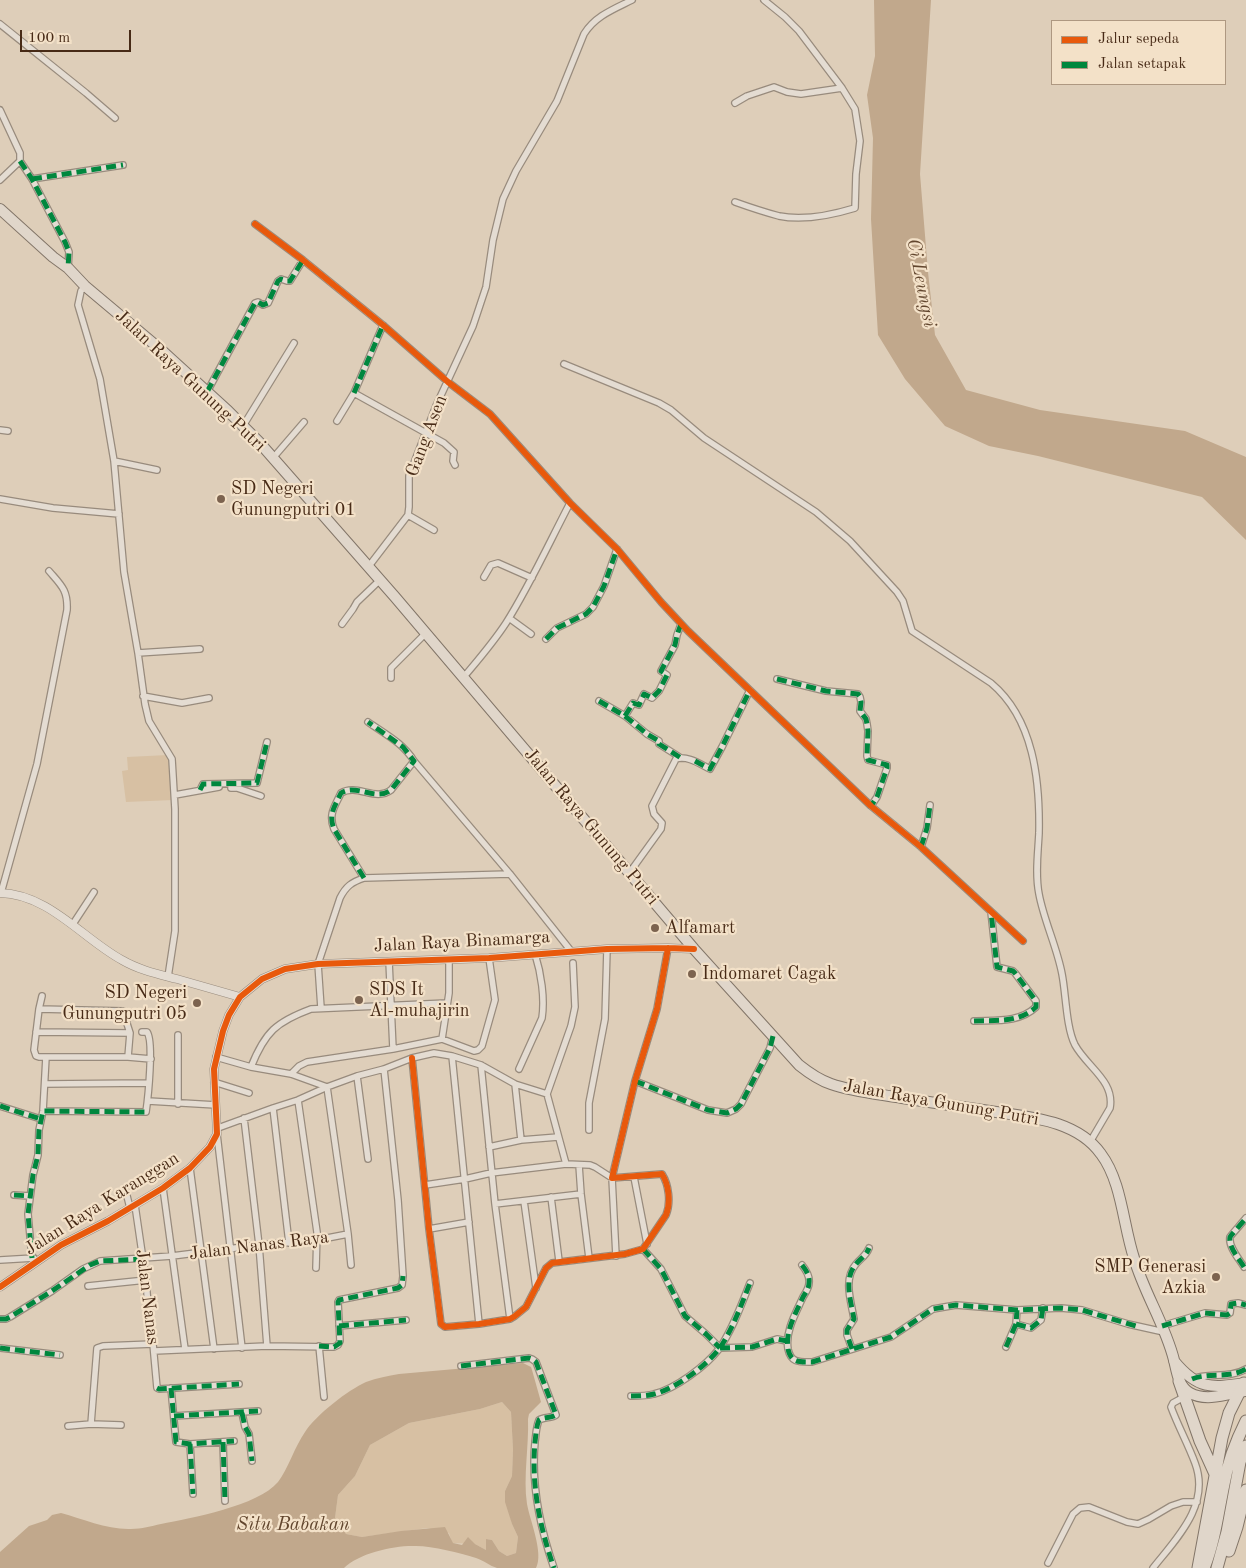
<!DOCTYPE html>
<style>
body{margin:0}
#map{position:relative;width:1246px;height:1568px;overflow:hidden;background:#deceb9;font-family:"Old Standard TT",serif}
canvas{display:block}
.legend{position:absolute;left:1051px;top:20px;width:175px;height:65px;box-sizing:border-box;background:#f3e1c8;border:1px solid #ae9881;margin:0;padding:6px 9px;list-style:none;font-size:15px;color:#472a16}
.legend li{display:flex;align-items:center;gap:10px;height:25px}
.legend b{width:25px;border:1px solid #ae9881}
.scale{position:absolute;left:20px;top:30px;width:111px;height:22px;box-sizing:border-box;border:2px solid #472a16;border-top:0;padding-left:6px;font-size:15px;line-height:18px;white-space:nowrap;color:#472a16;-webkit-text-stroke:4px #f3e1c8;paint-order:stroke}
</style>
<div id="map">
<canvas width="1246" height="1568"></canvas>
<ul class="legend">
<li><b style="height:6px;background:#e8590c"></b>Jalur sepeda</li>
<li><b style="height:6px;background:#00873e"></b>Jalan setapak</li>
</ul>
<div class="scale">100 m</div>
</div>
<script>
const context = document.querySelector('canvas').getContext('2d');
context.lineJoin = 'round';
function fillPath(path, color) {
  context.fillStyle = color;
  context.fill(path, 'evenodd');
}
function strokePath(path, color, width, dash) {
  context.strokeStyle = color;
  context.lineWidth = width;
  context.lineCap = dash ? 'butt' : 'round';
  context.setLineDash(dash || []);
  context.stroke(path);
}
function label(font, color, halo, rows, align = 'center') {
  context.font = font + ' "Old Standard TT",serif';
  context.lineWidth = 4.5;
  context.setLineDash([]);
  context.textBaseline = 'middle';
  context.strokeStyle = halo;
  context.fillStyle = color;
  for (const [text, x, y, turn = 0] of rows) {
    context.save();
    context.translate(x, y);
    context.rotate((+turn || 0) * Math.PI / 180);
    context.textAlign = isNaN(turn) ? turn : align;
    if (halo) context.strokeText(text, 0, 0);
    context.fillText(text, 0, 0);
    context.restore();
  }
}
fillPath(new Path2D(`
 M168 755 170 760 173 800 126 802 122 771 128 770 127 757Z
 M502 1402 511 1412 513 1450 512 1476 505 1491 512 1524 518 1537 516 1553 507 1556 499 1551 492 1540 486 1539V1550L475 1544 452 1543 449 1533 427 1528 362 1537 346 1534 335 1518 338 1495 355 1476 370 1445 409 1423 480 1409Z`), '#d7c0a3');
fillPath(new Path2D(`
 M874 0H931L920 174 928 272 935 335 966 390 1040 410 1185 431 1246 457V540L1202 497 1038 456 989 446 945 426 905 379 878 335 871 219 873 138 867 95 875 56Z
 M523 1363 531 1367 532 1370 541 1402 529 1414 528 1419C529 1447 523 1477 527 1504 530 1521 544 1553 536 1568 526 1568 505 1568 497 1568 490 1566 483 1560 476 1558 460 1553 433 1546 416 1546 395 1545 359 1553 344 1568H0V1552L29 1526 47 1520 52 1515 61 1513C83 1519 108 1530 131 1529 142 1529 151 1526 161 1524 191 1518 258 1506 278 1482 288 1469 295 1446 305 1432 316 1415 348 1390 366 1382 377 1378 388 1376 399 1374ZM502 1402 511 1412 513 1450 512 1476 505 1491V1502L512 1524 518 1537 516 1553 507 1556 499 1551 492 1540 486 1539V1550L475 1544 468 1537 462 1545 453 1543 445 1527 401 1531 362 1537 346 1534 335 1518 338 1495 355 1476 370 1445 409 1423 480 1409Z`), '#c1a88c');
const minor = new Path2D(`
 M0 24 86 93 115 118
 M735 103 747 96 774 87 787 92 801 94 842 88
 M0 110 20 153V161L32 179 65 242 69 252 68 268
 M32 179 123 165
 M0 180 20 161
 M735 202C749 207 764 212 779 216 803 221 832 215 855 208L856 174 860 141 855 109 842 88 799 31 785 17 764 0
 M255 224 303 260 383 325 448 382 490 414 570 503 617 549 661 602 688 631 871 806 921 847 1023 941
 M85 286 81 291 78 305 100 379 114 461 124 572 138 653 145 704 149 721 172 759 175 809V931L168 977
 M564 364 659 403 671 410 704 438 816 512 850 541 897 592 903 601 912 631 991 683C1034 719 1040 781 1039 833 1038 853 1035 874 1039 894 1044 921 1057 947 1062 974 1066 994 1066 1027 1075 1045 1087 1067 1115 1081 1110 1108L1090 1142
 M207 392 255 303 258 302 263 305 268 303 278 281 281 279 287 281H290L303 260
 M354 393 383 325
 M337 421 354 393 444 443 454 452 453 461 455 465
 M243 426 294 343
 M0 430 8 431
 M273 458 304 422
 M114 461 157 470
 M0 499 53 508 119 514
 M408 515 434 530
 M369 566 408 515 409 507V476L436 406 473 326 486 287 493 240 503 199 516 171 557 101 584 34C595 16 614 9 632 0
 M484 577 491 565 498 563 532 578
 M509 618 531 634
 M342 624 353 609 357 602 380 580
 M546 639 557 628 586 614 593 607 604 586 617 549
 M138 653 200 649
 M391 678V668L426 633
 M463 678C478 660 493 643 506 623 530 585 549 543 570 503
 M777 679 826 691 858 694 860 697 861 702 860 711 866 719 867 724 868 731 867 756 868 760 887 765V768L877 797 871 806
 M143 696 182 703 209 698
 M599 701 625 716 633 703 639 705 644 694 652 698 659 691 667 675 661 671 675 645 677 635 681 624
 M625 716 647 734 659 741V744L681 758
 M368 722C385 734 403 743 414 761L510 874 571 951
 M231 788H237L261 796
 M200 790 203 784 257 783 267 742
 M175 795 219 787
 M921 847 927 828 930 805
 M630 872 661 829 662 823 654 814 652 806 676 759C687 755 700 764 710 769L722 747 750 690
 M364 878 334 829C328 814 335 806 341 793 357 783 375 802 391 790L414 761
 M1 893 37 764 67 610C68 590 61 585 49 571
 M73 924 94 892
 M389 961 393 1049 442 1039
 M42 996 39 1009 34 1050 36 1056 39 1057H128L151 1059
 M321 1008 318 964 340 898C346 886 352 882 364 878L510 874
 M39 1009 123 1011 130 1033 128 1057
 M974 1021C996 1020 1019 1023 1036 1007V1001L1015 973 1013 971 997 967 991 912
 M36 1032 130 1033
 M178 1035V1104
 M442 1039 474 1051 478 1050 482 1046 495 1000 489 958
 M442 1039 449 993V959
 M452 1056 479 1324
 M216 1057 251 1067 291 1074 327 1087 348 1234 351 1265
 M412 1058 429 1229 441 1324 445 1327 479 1324 510 1319 515 1316 526 1307 546 1268 552 1263 625 1254 643 1249 666 1215C671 1203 669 1185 662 1174L612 1178 635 1081 657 1009 668 948
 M481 1065 495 1204 510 1319
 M251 1067C265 1032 276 1022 311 1009L447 1003
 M519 1069 542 1018C545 998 541 973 535 954
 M291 1074 299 1066 307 1062 393 1049
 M357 1076 368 1159
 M635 1081 708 1110 727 1113 736 1109 741 1104 770 1048 773 1036
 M214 1082 249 1093
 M45 1084 148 1083
 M515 1084 521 1140
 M547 1094 571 1026 575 1007 573 963
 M298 1100 317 1232 316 1268
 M148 1101 216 1105
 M0 1106 41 1119
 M273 1108 289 1243
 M43 1111 146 1112C148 1098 154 1041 147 1032H142
 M244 1118 259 1245 267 1346
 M218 1128 273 1108 298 1100 327 1087 357 1076 384 1069 412 1058 434 1053 452 1056 481 1065 515 1084 547 1094 566 1164
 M589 1130V1103L605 1019 607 949
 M217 1134 242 1348
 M489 1147 521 1140 558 1137
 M579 1165 581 1194 589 1258
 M190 1168 214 1349
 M634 1177 647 1244
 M425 1185 465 1179 491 1173 566 1164 590 1165 595 1167 612 1178 616 1256
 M125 1188 130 1208
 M163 1188 185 1349
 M14 1195 30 1196
 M551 1197 559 1261
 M524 1201 536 1288
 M495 1204 581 1194
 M135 1205 146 1280 149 1318 153 1344 157 1388 159 1389 239 1384
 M429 1229 469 1222
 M643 1249 661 1269 685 1316 706 1334 720 1348
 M32 1258 28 1214 33 1175 38 1155 39 1130 43 1111 46 1057
 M0 1260 34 1258
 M802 1265C806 1270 810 1276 809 1283 809 1288 806 1292 803 1297 796 1313 785 1331 788 1349 791 1363 799 1362 812 1362L891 1337 933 1309 956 1305 1017 1310 1061 1308 1082 1310 1128 1324 1164 1332
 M1244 1267C1240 1260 1228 1247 1230 1237 1231 1235 1243 1222 1246 1218
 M88 1286 146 1280
 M0 1319H6L10 1317 52 1291 83 1269 100 1261 172 1256 259 1245 317 1240 348 1234
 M1016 1324 1031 1328 1041 1320 1043 1308
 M339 1326 406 1320
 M1162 1326 1205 1313 1227 1315 1230 1313 1231 1304 1238 1303 1246 1305
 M319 1346 324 1397
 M1006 1347 1016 1324 1017 1310
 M0 1348 60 1355
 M720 1348 752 1347 777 1339 787 1341
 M852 1349 847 1335V1330L854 1319C851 1301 843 1279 856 1264 861 1258 866 1256 869 1248
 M154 1351 267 1346 334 1347 338 1345 340 1341 338 1302 339 1300 398 1288 402 1285 403 1276 398 1200 384 1069
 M461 1366 529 1358 532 1359 536 1362 556 1415C552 1418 544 1417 539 1420 536 1427 536 1435 535 1442 531 1485 540 1528 554 1568
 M1192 1379C1209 1372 1229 1379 1246 1369
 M171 1388 176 1442 190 1444 234 1441
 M631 1396C639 1396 647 1396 654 1394 675 1389 706 1366 719 1349 732 1331 742 1303 750 1283
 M242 1413 245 1427 249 1434 252 1461
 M174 1416 258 1411
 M91 1424 97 1348 103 1346 153 1344
 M68 1426 91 1424 121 1425
 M223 1442 225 1501
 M190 1444 193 1494
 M1048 1563 1073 1514 1080 1508 1089 1507 1127 1522 1138 1524 1149 1519 1171 1506 1183 1502H1197
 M1153 1568C1176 1539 1211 1505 1195 1463 1188 1444 1178 1426 1171 1407L1173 1403 1184 1397`);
const tertiary = new Path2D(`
 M0 893C49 894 83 939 122 960 139 970 158 974 177 979 198 985 219 991 240 997
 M0 1287 61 1245 108 1221 163 1188 190 1168 210 1147 217 1134 214 1069 223 1031 229 1015 240 997 262 979 285 969 318 964 489 958 607 949 668 948 694 949`);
const primary = new Path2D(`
 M0 209 53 257 68 268 85 286 160 349 228 411 259 442 395 597 694 949 799 1065C809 1073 819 1080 831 1084 854 1092 879 1094 902 1098 936 1103 969 1108 1003 1113 1038 1118 1079 1123 1101 1154 1122 1182 1123 1225 1134 1258 1144 1293 1165 1324 1174 1360 1177 1372 1178 1386 1190 1393 1206 1402 1228 1394 1245 1391
 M1174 1361C1198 1390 1211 1388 1246 1383`);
const motorway = new Path2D(`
 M1179 1381 1200 1441 1215 1474
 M1229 1551 1237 1527 1246 1490
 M1198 1568 1222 1438 1229 1413 1244 1383
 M1204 1568C1215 1541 1218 1512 1224 1484 1228 1462 1236 1441 1246 1421
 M1217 1568 1227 1532 1240 1462 1246 1446`);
strokePath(minor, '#988b7d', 8);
strokePath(tertiary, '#988b7d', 9);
strokePath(primary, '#827568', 12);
strokePath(motorway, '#827568', 13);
strokePath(minor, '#e4dcd2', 5.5);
strokePath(tertiary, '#e4dcd2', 8);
strokePath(primary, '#e0d6ca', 10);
strokePath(motorway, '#e0d6ca', 11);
strokePath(new Path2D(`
 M20 161 32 179 65 242 69 252 68 268
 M32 179 123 165
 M207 392 255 303 258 302 263 305 268 303 278 281 281 279 287 281H290L303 260
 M354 393 383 325
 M546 639 557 628 586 614 593 607 604 586 617 549
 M777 679 826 691 858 694 860 697 861 702 860 711 866 719 867 724 868 731 867 756 868 760 887 765V768L877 797 871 806
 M599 701 625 716 633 703 639 705 644 694 652 698 659 691 667 675 661 671 675 645 677 635 681 624
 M625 716 647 734 659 741V744L681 758
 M695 761 710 769 722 747 750 690
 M200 790 203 784 257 783 267 742
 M921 847 927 828 930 805
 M364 878 334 829C328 814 335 806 341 793 357 783 375 802 391 790L414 761 403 747 368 722
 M974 1021C996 1020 1019 1023 1036 1007V1001L1015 973 1013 971 997 967 991 912
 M635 1081 708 1110 727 1113 736 1109 741 1104 770 1048 773 1036
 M0 1106 41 1119
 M14 1195 30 1196
 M643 1249 661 1269 685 1316 706 1334 720 1348
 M32 1258 28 1214 33 1175 38 1155 39 1130 43 1111 146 1112
 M802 1265C806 1270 810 1276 809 1283 809 1288 806 1292 803 1297 796 1313 785 1331 788 1349 791 1363 799 1362 812 1362L891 1337 933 1309 956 1305 1017 1310 1061 1308 1082 1310 1136 1326
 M1244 1267C1240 1260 1228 1247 1230 1237 1231 1235 1243 1222 1246 1218
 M0 1319H6L10 1317 52 1291 90 1265 100 1261 143 1259
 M1016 1324 1031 1328 1041 1320 1043 1308
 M339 1326 406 1320
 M1162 1326 1205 1313 1227 1315 1230 1313 1231 1304 1238 1303 1246 1305
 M319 1346 334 1347 340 1343 338 1302 339 1300 398 1288 402 1285 403 1276
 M1006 1347 1016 1324 1017 1310
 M0 1348 60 1355
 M720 1348 752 1347 777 1339 787 1341
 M852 1349 847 1335V1330L854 1319C851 1301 843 1279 856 1264 861 1258 866 1256 869 1248
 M461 1366 529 1358 532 1359 536 1362 556 1415C552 1418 544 1417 539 1420 536 1427 536 1435 535 1442 531 1485 540 1528 554 1568
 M1192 1379C1209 1372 1229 1379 1246 1369
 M157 1388 159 1389 239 1384
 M171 1388 176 1442 190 1444 234 1441
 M631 1396C639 1396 647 1396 654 1394 675 1389 706 1366 719 1349 732 1331 742 1303 750 1283
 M242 1413 245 1427 249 1434 252 1461
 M174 1416 258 1411
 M223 1442 225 1501
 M190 1444 193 1494`), '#00873e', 5, [10, 5]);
strokePath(new Path2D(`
 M255 224 303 260 383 325 448 382 490 414 570 503 617 549 661 602 688 631 871 806 921 847 1023 941
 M412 1058 429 1229 441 1324 445 1327 479 1324 510 1319 515 1316 526 1307 546 1268 552 1263 625 1254 643 1249 666 1215C671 1203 669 1185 662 1174L612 1178 635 1081 657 1009 668 948
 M0 1287 61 1245 108 1221 163 1188 190 1168 210 1147 217 1134 214 1069 223 1031 229 1015 240 997 262 979 285 969 318 964 489 958 607 949 668 948 694 949`), '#e8590c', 6);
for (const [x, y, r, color] of [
 [221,499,5,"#7c634f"],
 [655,928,5,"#7c634f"],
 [692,974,5,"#7c634f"],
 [359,1000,5,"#7c634f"],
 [197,1003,5,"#7c634f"],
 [1216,1277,5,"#7c634f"]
]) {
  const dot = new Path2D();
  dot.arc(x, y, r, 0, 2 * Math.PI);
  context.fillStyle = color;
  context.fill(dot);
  strokePath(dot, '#f3e1c8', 2);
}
label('18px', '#472a16', '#f3e1c8', [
 ["Jalan Raya Gunung Putri",190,381,43],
 ["Gang Asen",427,436,-69],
 ["Jalan Raya Gunung Putri",591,827,50],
 ["Jalan Raya Binamarga",462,942,-3],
 ["Jalan Raya Gunung Putri",941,1103,10],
 ["Jalan Raya Karanggan",102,1204,-32],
 ["Jalan Nanas Raya",259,1246,-7],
 ["Jalan Nanas",147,1297,83]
]);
label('18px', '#472a16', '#f3e1c8', [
 ["SD Negeri",231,489],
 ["Gunungputri 01",231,510],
 ["Alfamart",665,928],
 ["Indomaret Cagak",702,974],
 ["SDS It",369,990],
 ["Al-muhajirin",369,1011],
 ["SD Negeri",187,993,"right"],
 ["Gunungputri 05",187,1014,"right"],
 ["SMP Generasi",1206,1267,"right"],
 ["Azkia",1206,1288,"right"]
], 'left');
label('italic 19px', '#62462e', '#f3e1c8', [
 ["Ci Leungsi",921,283,79],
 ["Situ Babakan",293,1525]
]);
</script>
